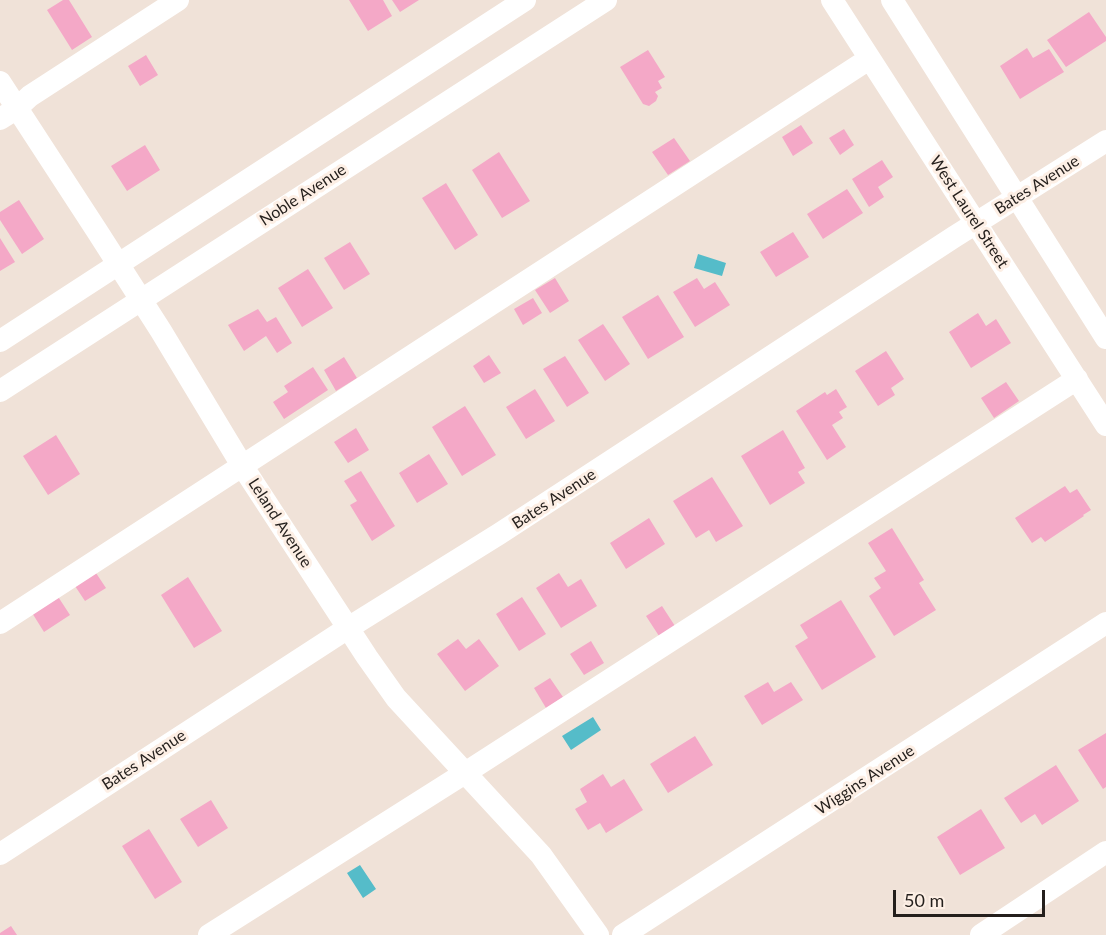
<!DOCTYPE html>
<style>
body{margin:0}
#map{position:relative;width:1106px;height:935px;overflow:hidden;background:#f0e2d8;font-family:Lato,sans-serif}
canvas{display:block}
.scale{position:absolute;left:893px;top:890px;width:152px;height:27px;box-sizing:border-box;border:3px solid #241f1c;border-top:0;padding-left:8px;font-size:18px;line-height:21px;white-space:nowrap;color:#241f1c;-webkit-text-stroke:4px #fdefe5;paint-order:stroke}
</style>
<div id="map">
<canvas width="1106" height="935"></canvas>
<div class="scale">50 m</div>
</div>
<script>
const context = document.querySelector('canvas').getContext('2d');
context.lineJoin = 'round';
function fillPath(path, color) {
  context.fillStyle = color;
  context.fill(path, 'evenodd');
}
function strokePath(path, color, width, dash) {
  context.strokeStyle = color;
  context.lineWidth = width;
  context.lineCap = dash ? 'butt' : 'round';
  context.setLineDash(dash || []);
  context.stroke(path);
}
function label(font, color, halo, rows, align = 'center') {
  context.font = font + ' Lato,sans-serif';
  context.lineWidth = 6;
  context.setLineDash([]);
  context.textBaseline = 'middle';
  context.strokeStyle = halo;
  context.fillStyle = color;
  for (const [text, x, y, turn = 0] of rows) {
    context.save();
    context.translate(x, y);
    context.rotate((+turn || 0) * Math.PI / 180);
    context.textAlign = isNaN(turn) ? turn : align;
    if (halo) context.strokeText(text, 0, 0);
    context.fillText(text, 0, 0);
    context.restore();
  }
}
fillPath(new Path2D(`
 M698 254 726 263 722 276 694 268Z
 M593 717 601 730 571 750 562 736Z
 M360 865 376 889 363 898 347 873Z`), '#55bcc9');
fillPath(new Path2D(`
 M63 0H69L92 37 72 50 47 10Z
 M349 0H383L392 16 368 31Z
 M392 0H419L400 12Z
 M1089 12 1106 37V41L1066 67 1047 40Z
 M1027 48 1033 58 1049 49 1064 72 1020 99 1000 66Z
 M648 50 665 77 658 81 662 88 655 92 658 96 656 101 649 106 643 104 620 67Z
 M146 55 158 75 140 86 128 66Z
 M801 125 813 143 793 156 782 137Z
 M844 129 854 145 840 155 829 138Z
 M674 138 690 161 668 175 652 152Z
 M145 145 160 170 127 191 111 166Z
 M499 152 530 201 502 218 472 170Z
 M882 160 893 177 878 187 884 197 869 207 852 179Z
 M446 183 478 235 455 250 422 198Z
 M847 189 863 213 823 239 807 214Z
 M19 200 44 239 22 254 0 220V212Z
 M793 232 809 257 776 277 760 252Z
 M0 238 15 262 0 271Z
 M350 242 370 274 344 290 324 258Z
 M308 269 333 308 302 327 278 288Z
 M555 278 569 301 550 313 535 290Z
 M697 278 704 289 715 282 730 305 695 327 673 292Z
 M658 295 684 337 648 359 622 317Z
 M533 298 542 313 523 325 514 309Z
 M258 309 267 322 276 317 292 343 277 353 266 336 244 351 228 325Z
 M978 313 986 326 996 319 1011 343 971 368 949 332Z
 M603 324 630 364 605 381 578 340Z
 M886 351 904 379 891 388 895 395 878 406 855 371Z
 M489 355 501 373 484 383 473 366Z
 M565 356 589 393 567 407 543 369Z
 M344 357 357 378 336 391 324 370Z
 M313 367 328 390 284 419 273 402 288 392 284 386Z
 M1006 382 1019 401 994 418 981 398Z
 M535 389 555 421 526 439 506 407Z
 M836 389 847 407 839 412 843 418 832 425 846 447 827 460 796 411 825 392 827 395Z
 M465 406 496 455 462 476 432 427Z
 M356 428 369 450 348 463 334 442Z
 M783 430 805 468 798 472 805 483 770 505 741 456Z
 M56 435 80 474 48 495 23 456Z
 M429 454 448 484 417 503 399 473Z
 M361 471 395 526 372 541 350 505 357 501 344 481Z
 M712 477 743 526 716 542 709 530 696 538 673 501Z
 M1065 486 1070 493 1077 489 1091 510 1083 515 1084 516 1045 542 1041 537 1032 543 1015 518Z
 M649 518 665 544 626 569 610 543Z
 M892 528 924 580 919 583 936 610 894 636 869 596 881 588 874 578 886 571 868 543Z
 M94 570 106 588 85 601 73 583Z
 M559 573 568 587 581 579 597 606 561 628 536 588Z
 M188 577 222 631 194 648 161 595Z
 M55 592 70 615 44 632 29 608Z
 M522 597 546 634 519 651 496 614Z
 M841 600 876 657 822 690 795 646 808 638 800 625Z
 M662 606 675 626 659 636 646 616Z
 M458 639 466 649 479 639 499 666 465 691 437 654Z
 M591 641 604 663 584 675 570 654Z
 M550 678 563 697 546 708 534 688Z
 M768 682 774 692 791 682 803 700 762 725 744 696Z
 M1106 733V787L1103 789 1078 750Z
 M695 736 713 765 668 793 650 764Z
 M1056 765 1079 801 1042 825 1035 814 1021 823 1004 798Z
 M603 774 611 787 624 779 643 810 606 833 600 823 588 830 575 809 587 802 580 789Z
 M211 800 228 828 198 847 180 819Z
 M981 809 1005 848 960 875 937 837Z
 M149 829 182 882 155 899 122 846Z
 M11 926 17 935H0V933Z`), '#f4a8c7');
strokePath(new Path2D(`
 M832 0 1106 425
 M892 0 1106 338
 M0 82 97 231 161 331 243 467 367 657 396 698 541 855 598 935
 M0 119 16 109 30 96 178 0
 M0 341 525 0
 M0 391 606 0
 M0 623 869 59
 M0 854 348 628 499 534 954 237 1106 141
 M209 935 465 773 1077 379
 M623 935 1106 623
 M981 935 1106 852`), '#fff', 22);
label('16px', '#241f1c', '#fdefe5', [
 ["Bates Avenue",1037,185,-32],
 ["Noble Avenue",303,195,-33],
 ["West Laurel Street",969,212,57],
 ["Bates Avenue",554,499,-33],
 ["Leland Avenue",280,523,57],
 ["Bates Avenue",144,760,-33],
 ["Wiggins Avenue",865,780,-33]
]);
</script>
